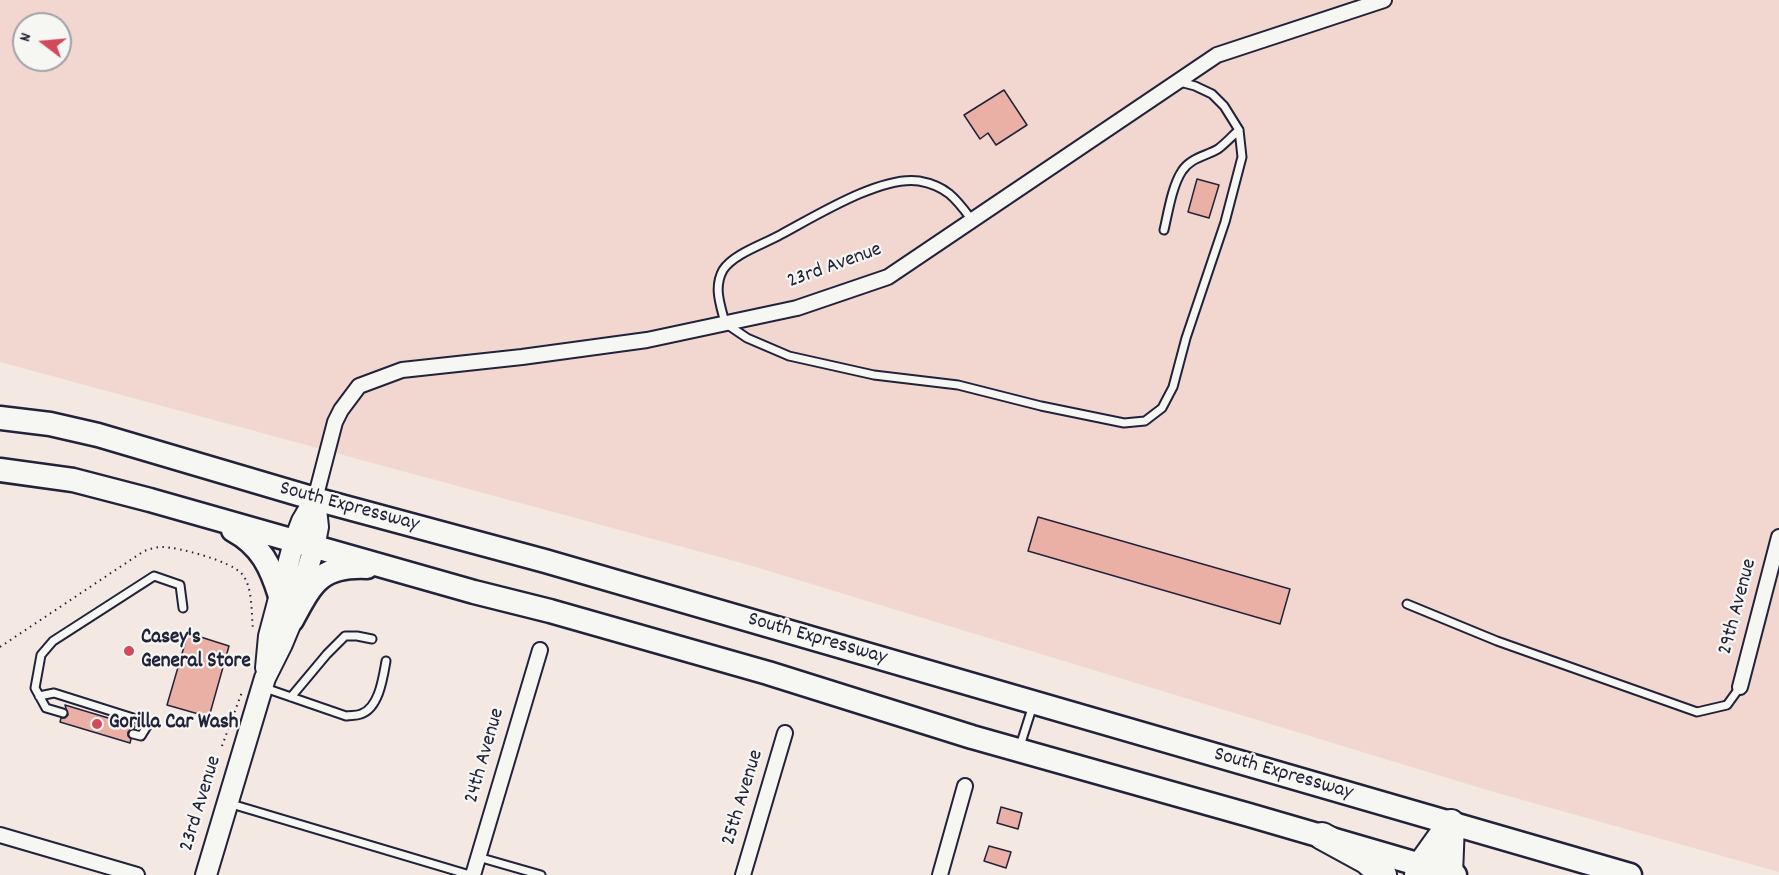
<!DOCTYPE html>
<style>
body{margin:0}
#map{position:relative;width:1779px;height:875px;overflow:hidden;background:#f4e8e3;font-family:Dekko,sans-serif}
canvas{display:block}
.north{position:absolute;left:12px;top:12px;width:60px;height:60px;box-sizing:border-box;background:#f6f6f2;border:2px solid #a1a1a9;border-radius:50%;rotate:286deg;font-size:16px;font-weight:700;line-height:24px;text-align:center;color:#22223b}
.north::after{content:'';display:block;margin:auto;width:21px;height:27px;background:#d1495b;clip-path:polygon(50% 0,100% 100%,50% 72%,0 100%)}
</style>
<div id="map">
<canvas width="1779" height="875"></canvas>
<div class="north">N</div>
</div>
<script>
const context = document.querySelector('canvas').getContext('2d');
context.lineJoin = 'round';
function fillPath(path, color) {
  context.fillStyle = color;
  context.fill(path, 'evenodd');
}
function strokePath(path, color, width, dash) {
  context.strokeStyle = color;
  context.lineWidth = width;
  context.lineCap = dash ? 'butt' : 'round';
  context.setLineDash(dash || []);
  context.stroke(path);
}
function label(font, color, halo, rows, align = 'center') {
  context.font = font + ' Dekko,sans-serif';
  context.lineWidth = 4.5;
  context.setLineDash([]);
  context.textBaseline = 'middle';
  context.strokeStyle = halo;
  context.fillStyle = color;
  for (const [text, x, y, turn = 0] of rows) {
    context.save();
    context.translate(x, y);
    context.rotate((+turn || 0) * Math.PI / 180);
    context.textAlign = isNaN(turn) ? turn : align;
    if (halo) context.strokeText(text, 0, 0);
    context.fillText(text, 0, 0);
    context.restore();
  }
}
fillPath(new Path2D(`
 M0 0H1779V872L1487 790 749 565 0 362ZM24 24H60V60H24Z`), '#f1d7d0');
const building = new Path2D(`
 M1004 90 1027 125 996 145 988 133 980 139 964 115Z
 M1197 179 1219 185 1209 218 1188 212Z
 M1038 517 1290 589 1280 624 1028 551Z
 M188 633 229 646 209 717 167 705Z
 M65 705 135 726 134 729H131L128 732V736L131 739 130 743 60 722 61 718H65L68 715Z
 M1001 807 1022 813 1018 829 997 823Z
 M989 846 1011 852 1006 868 984 861Z`);
fillPath(building, '#eab0a5');
strokePath(building, '#22223b', 1.5);
const service = new Path2D(`
 M972 220C956 199 947 186 919 181 881 175 814 217 780 235 764 244 733 254 723 270 713 288 721 306 725 323L747 338 789 356 874 375 958 385 1041 406 1124 423 1145 421 1162 408 1173 387 1186 338 1225 222 1242 157 1239 130 1224 106 1212 94 1195 86 1180 82
 M1164 230C1168 213 1172 186 1182 171 1190 158 1206 156 1218 149 1225 144 1232 136 1239 130
 M1407 604 1497 641 1697 712 1727 705 1740 687
 M265 688 346 716C351 715 356 716 361 714 379 708 383 678 386 661
 M39 696 54 693 149 723 141 736 133 734
 M291 697 327 654 345 636H357L372 639
 M63 713 46 708 35 688 41 655 53 641 154 576 180 585 183 608
 M1020 746 1033 705
 M228 803 470 875
 M478 857 541 875`);
const minor = new Path2D(`
 M315 499 335 422 341 410 359 386 402 370 522 357 647 340 797 308 888 277 1217 55 1384 0
 M1740 687 1779 537
 M0 835 137 875
 M473 875 540 650
 M743 875 785 733
 M940 875 965 786`);
const secondary = new Path2D(`
 M266 668 269 636 294 542 302 521 315 499
 M206 875 265 678 282 644 292 620 314 548 318 527 315 499`);
const primary = new Path2D(`
 M0 418 50 424 98 435 315 499 545 561 1630 875
 M0 470 73 480 150 500 474 592 550 611 768 673 972 737 1249 815 1455 875
 M233 530C261 545 271 567 280 596
 M292 620C312 583 320 565 367 567`);
const motorway = new Path2D(`
 M1322 836 1366 860 1383 875
 M1418 875 1421 865 1451 823
 M1449 875 1451 823`);
strokePath(service, '#22223b', 11);
strokePath(minor, '#22223b', 18);
strokePath(secondary, '#22223b', 24);
strokePath(primary, '#22223b', 27);
strokePath(motorway, '#22223b', 30);
strokePath(new Path2D(`
 M0 647 144 551C150 549 156 547 162 547 178 547 231 561 242 574 253 587 251 612 253 629
 M222 746 242 692`), '#22223b', 2, [1.5, 4.5]);
strokePath(service, '#f6f6f2', 7);
strokePath(minor, '#f6f6f2', 14);
strokePath(secondary, '#f6f6f2', 20);
strokePath(primary, '#f6f6f2', 22);
strokePath(motorway, '#f6f6f2', 26);
for (const [x, y, r, color] of [
 [129,651,6,"#d1495b"],
 [97,724,6,"#d1495b"]
]) {
  const dot = new Path2D();
  dot.arc(x, y, r, 0, 2 * Math.PI);
  context.fillStyle = color;
  context.fill(dot);
  strokePath(dot, '#f6f6f2', 2);
}
label('21px', '#22223b', '#f6f6f2', [
 ["23rd Avenue",835,267,-20],
 ["South Expressway",349,508,15],
 ["29th Avenue",1739,607,-75],
 ["South Expressway",817,640,16],
 ["24th Avenue",486,756,-74],
 ["South Expressway",1283,775,16],
 ["25th Avenue",744,798,-73],
 ["23rd Avenue",202,804,-73]
]);
label('bold 21px', '#22223b', '#f6f6f2', [
 ["Casey's",141,639],
 ["General Store",141,663],
 ["Gorilla Car Wash",109,724]
], 'left');
</script>
